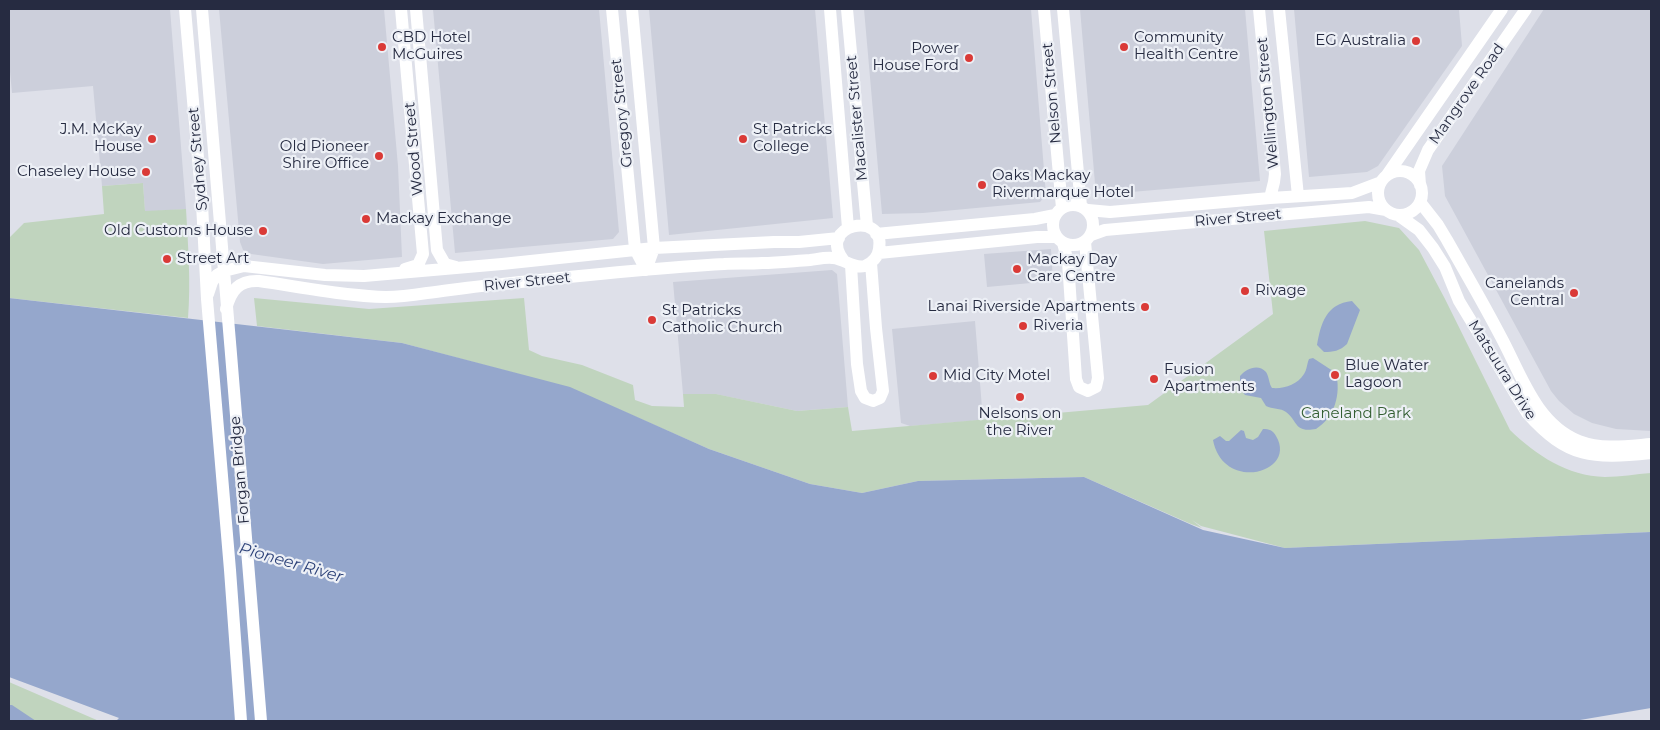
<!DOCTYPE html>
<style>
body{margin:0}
#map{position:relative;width:1660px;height:730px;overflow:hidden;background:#dee0e9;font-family:Montserrat,sans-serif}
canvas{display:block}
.frame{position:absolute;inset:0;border:10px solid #262b41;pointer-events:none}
</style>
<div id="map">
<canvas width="1660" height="730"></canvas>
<div class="frame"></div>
</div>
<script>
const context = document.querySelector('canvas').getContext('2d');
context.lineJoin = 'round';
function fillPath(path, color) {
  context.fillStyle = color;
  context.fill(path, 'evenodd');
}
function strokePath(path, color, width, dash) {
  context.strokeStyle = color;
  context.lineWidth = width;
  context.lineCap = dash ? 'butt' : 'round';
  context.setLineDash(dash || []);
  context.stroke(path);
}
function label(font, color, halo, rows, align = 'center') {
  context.font = font + ' Montserrat,sans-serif';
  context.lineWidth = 4.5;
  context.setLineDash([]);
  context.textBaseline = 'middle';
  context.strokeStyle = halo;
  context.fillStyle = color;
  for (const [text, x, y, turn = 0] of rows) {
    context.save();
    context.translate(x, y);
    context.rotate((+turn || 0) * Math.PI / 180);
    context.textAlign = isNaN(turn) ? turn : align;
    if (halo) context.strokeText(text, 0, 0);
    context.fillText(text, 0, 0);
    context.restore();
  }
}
fillPath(new Path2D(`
 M9 9H170L186 209 145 212 143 183 102 186 93 86 12 93 9 61Z
 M219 9H384L398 166 402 257 323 264 251 254 243 250 240 242Z
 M433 9H599L619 232 613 239 455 253Z
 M649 9H815L833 218 669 235Z
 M864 9H1031L1046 195 1040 202 923 213 882 214Z
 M1080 9H1245L1260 181 1096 195Z
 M1294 9H1459L1462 46 1378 166 1367 172 1309 177Z
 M1544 9H1651V431L1616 429 1592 423 1574 414 1559 401 1551 391 1445 196 1442 166Z
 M1051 249 1053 281 987 287 984 254Z
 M832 270 837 274 848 407 797 411 715 394H683L673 282Z
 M975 321 983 420 910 426 901 423 892 329Z`), '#cccfdb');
fillPath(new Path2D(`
 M143 183 145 211 186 209C188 245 191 282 188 318L9 298V238L24 223 104 214 102 186Z
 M1365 221 1399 228 1419 250 1445 299 1510 430C1536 455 1567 476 1605 477 1620 477 1636 474 1651 473V532L1285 548 1201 526 1192 520 1202 528 1191 524 1084 477 918 481 862 493 810 484 709 449 570 388 402 343 257 326 254 298 369 309 524 298 529 350 542 356 582 365 633 385 635 400 652 406 684 407 683 394H716L797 411 848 407 852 431 1148 405 1273 314 1264 231Z
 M9 682 99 721H9Z`), '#c0d4be');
fillPath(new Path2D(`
 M9 298 402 343 570 387 709 449 810 484 862 493 918 481 1084 477 1203 530 1285 548 1651 532V708L1574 721H116L119 718 9 677Z
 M1352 301 1360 310 1347 344C1340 351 1333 352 1324 352L1317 345C1321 323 1326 304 1352 301Z
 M1313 358 1336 373C1341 394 1335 417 1316 429 1294 433 1298 421 1286 412 1281 408 1272 409 1266 406L1261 398 1245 395 1240 389V376C1246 369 1258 363 1266 372 1269 376 1269 384 1272 388 1284 389 1297 385 1304 374 1307 370 1307 363 1309 359Z
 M1263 429C1269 429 1273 430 1276 436 1298 473 1223 493 1213 440L1220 436 1226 441H1229L1241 430 1244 431 1246 438 1253 440 1258 437Z
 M9 705H12L36 721H9Z`), '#95a7cc');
strokePath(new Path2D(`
 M185 9 202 204 207 299 230 570 241 721
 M202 9C223 246 241 484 261 721
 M401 9 423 254 418 265 405 269
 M416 9 437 250 445 264 456 267
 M612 9 635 249 646 270
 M632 9 654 248 646 270
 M830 9 848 228
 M847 9 867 226
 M1044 9 1062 208
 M1063 9 1081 206
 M1259 9 1275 174 1274 182 1270 198
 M1279 9 1298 196
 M1378 193a22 22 0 1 1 44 0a22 22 0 1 1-44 0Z
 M1387 175 1502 9
 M1420 185 1419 171 1428 150 1526 9
 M1420 202 1438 225 1447 240C1465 272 1484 304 1501 337 1521 374 1536 424 1579 441 1603 450 1627 446 1651 444
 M1053 225a20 20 0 1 1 40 0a20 20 0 1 1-40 0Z
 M1088 210 1110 212 1270 198 1337 194 1352 193 1381 182
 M1398 215 1419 230 1433 248 1445 267 1459 301 1527 413C1568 459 1593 459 1651 453
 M876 234 1035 219 1055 215
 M1091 235 1105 230 1369 207 1386 210
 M1063 243 1068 262 1076 379 1079 387 1088 391 1096 387 1098 378 1085 242
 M879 253 1037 237H1056
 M851 265 857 364 861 391 865 398 873 401 880 398 883 391 876 328 871 263
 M208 294 212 282 217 275 224 271 244 266 325 275 364 276 502 264 654 248 774 242H799L839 238
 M226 309C231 290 239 280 259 281 301 287 344 296 386 297 400 297 414 295 427 293 452 290 477 286 502 284 576 276 650 268 724 264 736 263 749 264 762 263 778 263 794 261 810 260 818 259 826 257 833 258 845 259 853 269 865 266 872 263 878 257 879 249 886 209 815 225 844 261`), '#fff', 12);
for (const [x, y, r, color] of [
 [1416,41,5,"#da3a37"],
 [382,47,5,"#da3a37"],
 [1124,47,5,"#da3a37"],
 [969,58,5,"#da3a37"],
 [152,139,5,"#da3a37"],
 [743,139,5,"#da3a37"],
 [379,156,5,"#da3a37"],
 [146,172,5,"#da3a37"],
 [982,185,5,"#da3a37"],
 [366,219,5,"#da3a37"],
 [263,231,5,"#da3a37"],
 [167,259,5,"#da3a37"],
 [1017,269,5,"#da3a37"],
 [1245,291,5,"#da3a37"],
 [1574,293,5,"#da3a37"],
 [1145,307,5,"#da3a37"],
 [652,320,5,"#da3a37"],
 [1023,326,5,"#da3a37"],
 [1335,375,5,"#da3a37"],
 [933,376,5,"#da3a37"],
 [1154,379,5,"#da3a37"],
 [1020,397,5,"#da3a37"]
]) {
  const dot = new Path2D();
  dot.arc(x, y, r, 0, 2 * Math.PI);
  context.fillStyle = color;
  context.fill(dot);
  strokePath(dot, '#edf0f6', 2);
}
label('15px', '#262b41', '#edf0f6', [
 ["CBD Hotel",392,38],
 ["McGuires",392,55],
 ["Community",1134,38],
 ["Health Centre",1134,55],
 ["EG Australia",1406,41,"right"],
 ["Power",959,49,"right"],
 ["House Ford",959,66,"right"],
 ["J.M. McKay",142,130,"right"],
 ["House",142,147,"right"],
 ["St Patricks",753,130],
 ["College",753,147],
 ["Old Pioneer",369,147,"right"],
 ["Shire Office",369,164,"right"],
 ["Chaseley House",136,172,"right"],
 ["Oaks Mackay",992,176],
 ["Rivermarque Hotel",992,193],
 ["Mackay Exchange",376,219],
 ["Old Customs House",253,231,"right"],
 ["Street Art",177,259],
 ["Mackay Day",1027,260],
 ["Care Centre",1027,277],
 ["Canelands",1564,284,"right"],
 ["Central",1564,301,"right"],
 ["Rivage",1255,291],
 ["Lanai Riverside Apartments",1135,307,"right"],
 ["St Patricks",662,311],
 ["Catholic Church",662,328],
 ["Riveria",1033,326],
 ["Blue Water",1345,366],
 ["Lagoon",1345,383],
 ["Fusion",1164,370],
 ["Apartments",1164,387],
 ["Mid City Motel",943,376],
 ["Nelsons on",1020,414,"center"],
 ["the River",1020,431,"center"]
], 'left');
label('15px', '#262b41', '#edf0f6', [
 ["Nelson Street",1052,93,-95],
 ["Mangrove Road",1467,94,-55],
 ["Wellington Street",1268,103,-95],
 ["Gregory Street",622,113,-96],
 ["Macalister Street",857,118,-95],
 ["Wood Street",414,149,-95],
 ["Sydney Street",198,159,-95],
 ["River Street",1238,218,-5],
 ["River Street",527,282,-6],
 ["Matsuura Drive",1502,370,58],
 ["Forgan Bridge",240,470,-95]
]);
label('15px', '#335e32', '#edf0f6', [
 ["Caneland Park",1356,414]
]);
label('italic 16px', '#2c4178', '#edf0f6', [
 ["Pioneer River",291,563,16]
]);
</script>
